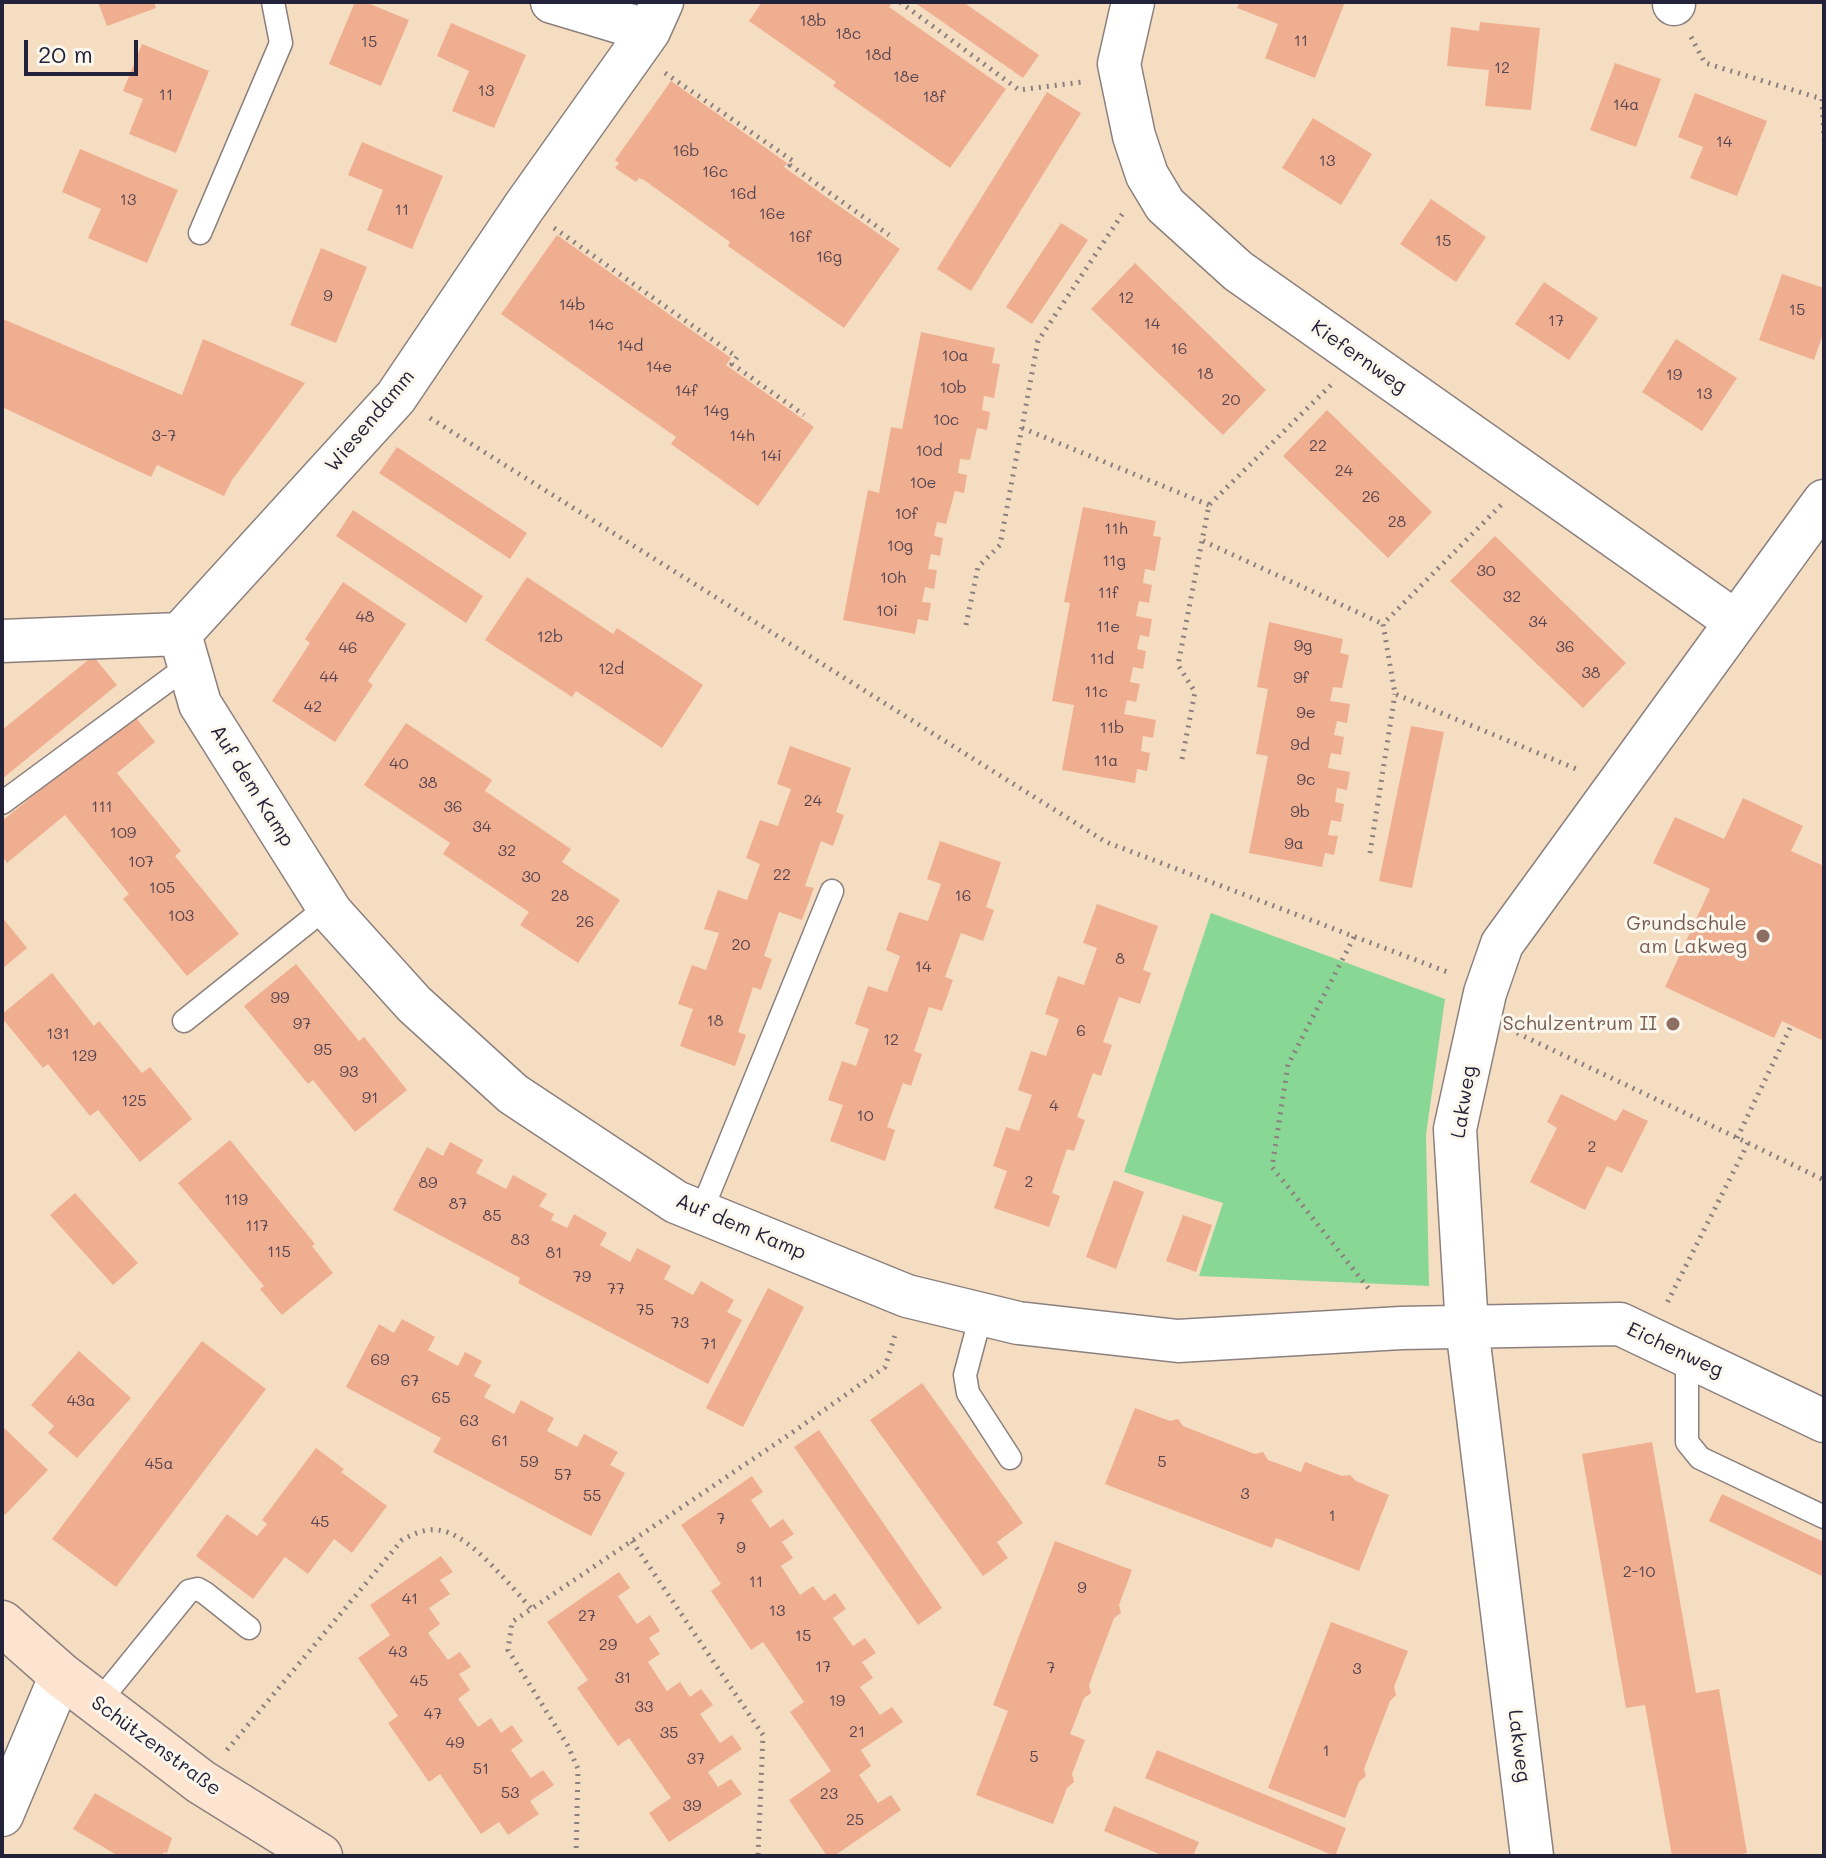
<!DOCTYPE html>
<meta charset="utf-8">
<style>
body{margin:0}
#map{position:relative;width:1826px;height:1858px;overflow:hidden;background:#f5ddc2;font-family:Mali,sans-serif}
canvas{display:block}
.frame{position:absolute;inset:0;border:4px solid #22223b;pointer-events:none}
.scale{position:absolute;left:24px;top:40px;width:114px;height:36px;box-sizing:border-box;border:4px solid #22223b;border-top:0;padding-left:10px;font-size:24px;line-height:28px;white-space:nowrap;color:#22223b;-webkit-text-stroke:6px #fbf7ec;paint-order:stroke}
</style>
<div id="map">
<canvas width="1826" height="1858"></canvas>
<div class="frame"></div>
<div class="scale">20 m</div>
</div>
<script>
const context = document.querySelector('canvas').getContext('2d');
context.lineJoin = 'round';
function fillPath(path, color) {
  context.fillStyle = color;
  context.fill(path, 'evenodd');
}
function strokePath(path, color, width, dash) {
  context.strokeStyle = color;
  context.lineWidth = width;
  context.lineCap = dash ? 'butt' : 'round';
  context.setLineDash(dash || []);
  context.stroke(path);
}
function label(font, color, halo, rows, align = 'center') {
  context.font = font + ' Mali,sans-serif';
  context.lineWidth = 6;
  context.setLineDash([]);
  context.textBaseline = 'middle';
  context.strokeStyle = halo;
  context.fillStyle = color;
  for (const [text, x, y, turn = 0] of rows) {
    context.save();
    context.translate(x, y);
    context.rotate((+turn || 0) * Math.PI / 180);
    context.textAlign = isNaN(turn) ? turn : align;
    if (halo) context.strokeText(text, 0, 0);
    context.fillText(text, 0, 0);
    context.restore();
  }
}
fillPath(new Path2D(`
 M1211 913 1445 999 1426 1135 1429 1286 1199 1276 1223 1203 1124 1172Z`), '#89d795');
fillPath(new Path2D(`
 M98 2H154L156 8 107 26Z
 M355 2H365L409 20 381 86 329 64Z
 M762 2H893L889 7 1006 89 950 168 833 86 836 82 749 21Z
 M914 2H963L1039 55 1023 78Z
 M1240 2H1345L1315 78 1265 58 1278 24 1237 8Z
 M1480 22 1540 28 1531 110 1485 106 1489 70 1447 66 1451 27 1479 31Z
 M451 23 526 55 494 128 452 111 469 71 437 56Z
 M142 44 209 71 176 153 129 134 143 99 123 91Z
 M1615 63 1661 79 1636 147 1590 130Z
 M671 81 787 163 784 167 900 249 844 328 728 246 730 242 644 180 639 178 636 182 615 168 619 163 615 160Z
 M1047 92 1081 113 971 291 937 269Z
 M1695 93 1767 121 1737 196 1690 178 1703 147 1678 137Z
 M1313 118 1372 154 1341 205 1282 168Z
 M362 142 443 176 412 249 367 230 383 190 348 175Z
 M80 149 178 190 147 263 88 238 101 209 62 192Z
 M1431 199 1486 237 1456 282 1400 244Z
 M1061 223 1088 240 1032 324 1006 307Z
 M557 235 731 358 726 365 814 427 758 506 671 444 676 437 501 314Z
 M321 248 367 267 336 343 290 325Z
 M1135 263 1266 390 1223 435 1091 309Z
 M1782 274 1824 288V331L1814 360 1759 340Z
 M1544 282 1598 318 1569 360 1515 324Z
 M3 319 182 395 203 339 305 383 232 480 224 496 157 465 151 477 2 407Z
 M921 332 995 348 992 363 1000 364 994 398 984 396 982 410 990 412 987 430 977 428 970 460 960 459 958 473 967 475 964 493 955 491 946 524 937 522 934 536 943 538 940 556 931 554 928 569 937 570 934 589 925 587 922 602 931 603 928 621 918 619 915 634 843 620 868 490 879 493 891 427 902 429Z
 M1676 339 1737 378 1702 431 1642 392Z
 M1327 410 1432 512 1388 558 1283 456Z
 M397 447 527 533 510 559 379 473Z
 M1083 507 1156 521 1153 536 1161 537 1155 571 1145 569 1143 583 1152 585 1149 603 1139 601 1136 616 1152 619 1149 637 1140 635 1137 649 1146 651 1143 669 1133 667 1130 682 1140 684 1136 702 1127 700 1124 714 1156 720 1153 738 1143 736 1141 751 1150 753 1147 771 1137 769 1135 783 1062 770 1074 705 1052 701 1070 603 1064 602Z
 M353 510 483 596 466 623 336 536Z
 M1495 536 1626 663 1583 708 1450 581Z
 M527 577 613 634 617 628 703 685 662 748 576 691 572 697 485 640Z
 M343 582 406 624 368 681 373 685 335 742 272 701 310 643 305 639Z
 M1269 622 1343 639 1340 653 1349 655 1342 688 1333 687 1330 701 1350 704 1347 723 1337 721 1334 735 1344 737 1341 755 1331 753 1328 768 1350 772 1347 790 1337 788 1335 802 1344 804 1341 822 1331 820 1328 835 1338 836 1334 855 1325 853 1322 867 1249 853 1268 756 1256 754 1268 689 1257 687Z
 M93 656 117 685 2 779V730Z
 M133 714 155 742 117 773 181 851 175 856 239 934 187 976 123 899 129 894 65 815 7 863 2 856V821Z
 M406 723 492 780 485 791 571 849 562 862 620 900 578 963 520 925 529 912 443 854 450 843 364 785Z
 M1411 726 1444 732 1412 888 1379 881Z
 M790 746 851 768 836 812 844 815 833 846 821 841 805 886 814 888 802 920 779 912 764 956 772 959 761 990 753 987 738 1032 746 1035 735 1066 680 1046 693 1009 678 1004 692 965 706 970 719 933 704 929 718 890 747 900 760 864 746 858 760 820 778 826 791 789 777 784Z
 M1743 798 1803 826 1791 851 1824 866V1041L1782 1021 1774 1038 1665 987 1710 889 1653 863 1675 817 1724 839Z
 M940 841 1001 862 986 907 994 910 983 941 961 933 945 977 953 980 942 1011 929 1007 914 1051 922 1054 911 1086 903 1083 887 1127 895 1130 885 1161 830 1141 843 1105 828 1100 842 1061 856 1066 869 1029 855 1024 868 986 887 992 900 956 886 950 899 912 928 921 941 884 927 879Z
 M1097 904 1158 926 1143 970 1151 973 1140 1004 1119 997 1103 1042 1112 1045 1101 1076 1093 1073 1077 1117 1085 1120 1074 1151 1067 1149 1052 1193 1060 1196 1049 1227 994 1208 1007 1171 993 1166 1006 1127 1019 1131 1032 1095 1018 1090 1031 1051 1046 1056 1059 1019 1045 1014 1058 976 1084 985 1097 948 1083 943Z
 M2 917 27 948 2 969Z
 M296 964 359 1041 364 1037 407 1090 355 1132 313 1080 308 1084 244 1006Z
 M52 973 94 1026 99 1021 142 1073 150 1067 192 1119 140 1162 98 1110 90 1116 48 1064 43 1068 2 1018V1014Z
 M1561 1094 1616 1121 1623 1109 1648 1121 1622 1173 1607 1166 1585 1210 1530 1182 1557 1128 1547 1122Z
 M230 1140 315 1244 312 1246 333 1273 282 1315 260 1289 264 1286 178 1183Z
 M450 1142 483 1160 476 1173 506 1189 513 1175 547 1194 539 1206 554 1214 551 1220 567 1228 574 1214 607 1233 600 1245 630 1262 637 1248 671 1266 664 1279 678 1287 693 1295 701 1281 734 1300 727 1312 742 1320 708 1384 549 1300 518 1283 520 1278 393 1210 427 1147 443 1156Z
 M1114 1180 1144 1192 1116 1269 1086 1257Z
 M75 1193 138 1263 113 1285 50 1215Z
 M1183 1215 1212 1225 1196 1272 1166 1261Z
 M768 1288 804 1307 743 1427 706 1408Z
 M402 1319 435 1337 428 1350 458 1366 465 1352 482 1361 474 1376 491 1385 484 1397 514 1414 521 1400 537 1409 554 1418 547 1431 577 1447 584 1434 618 1452 610 1465 625 1473 591 1536 433 1452 441 1438 346 1387 379 1324 394 1333Z
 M202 1341 266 1389 116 1587 52 1539Z
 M79 1351 131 1398 77 1458 48 1433 54 1426 31 1405Z
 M922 1383 1023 1523 997 1542 1008 1558 983 1576 870 1420Z
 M1135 1408 1170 1421 1178 1419 1183 1426 1255 1454 1263 1452 1268 1460 1301 1472 1305 1462 1342 1476 1350 1475 1356 1481 1389 1495 1359 1571 1276 1538 1272 1548 1105 1484Z
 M2 1426 48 1470 5 1515 2 1512Z
 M819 1430 942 1608 918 1625 794 1447Z
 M1652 1442 1696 1693 1719 1689 1747 1853 1732 1856H1672L1645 1705 1626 1708 1582 1454Z
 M316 1448 344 1469 341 1472 387 1506 352 1553 334 1539 308 1574 285 1557 253 1599 196 1556 227 1514 257 1536 267 1524 262 1520Z
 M752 1476 763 1492 751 1500 770 1528 783 1519 794 1534 782 1542 793 1558 781 1566 800 1595 813 1586 824 1601 835 1593 846 1609 833 1618 853 1646 865 1638 876 1653 862 1662 873 1678 860 1687 880 1715 892 1707 903 1722 861 1750 871 1766 859 1775 878 1803 891 1795 901 1810 834 1856H827L789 1800 831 1771 790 1712 804 1702 763 1642 751 1650 711 1591 721 1584 681 1525Z
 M1722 1494 1824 1542V1577L1709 1521Z
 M1055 1541 1132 1570 1119 1605 1121 1613 1114 1618 1089 1685 1091 1693 1084 1698 1070 1734 1085 1740 1072 1774 1074 1782 1067 1788 1053 1824 976 1795 1008 1711 993 1705Z
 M441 1556 453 1572 440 1580 450 1594 429 1608 440 1624 428 1633 448 1660 460 1652 471 1667 459 1674 470 1690 458 1699 478 1727 491 1718 501 1733 512 1725 523 1741 511 1750 531 1778 543 1770 554 1785 530 1801 539 1814 508 1835 499 1822 481 1834 440 1774 429 1782 388 1723 398 1716 358 1658 390 1635 370 1605Z
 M619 1572 630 1588 618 1596 627 1610 637 1624 650 1615 660 1631 649 1638 660 1654 648 1662 667 1691 680 1682 690 1697 701 1689 713 1705 700 1714 720 1743 732 1735 742 1749 708 1772 718 1787 731 1779 742 1794 669 1842 649 1813 671 1798 629 1738 618 1746 577 1688 588 1680 547 1622Z
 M1331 1622 1408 1651 1394 1687 1396 1695 1390 1701 1364 1769 1366 1776 1359 1782 1345 1818 1268 1788Z
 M1157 1750 1346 1828 1335 1856 1145 1778Z
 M95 1793 172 1838 167 1853 164 1852 163 1856H114L115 1854 73 1829Z
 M1114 1806 1199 1842 1193 1856H1164L1104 1831Z`), '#f0ae91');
const service = new Path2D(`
 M200 233 281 43 273 2
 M2 803 189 665
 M184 1021 328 906
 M701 1212 832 891
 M981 1315 965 1375 968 1393 1010 1458
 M1687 1355V1442L1700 1458 1824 1517
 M98 1703 189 1591 198 1589 205 1593 249 1628`);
const minor = new Path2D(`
 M552 2 649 31
 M1133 2 1119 64 1134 136 1147 175 1165 205 1238 271 1736 622
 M1674 4V2
 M180 634 200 704 331 912 414 1004 513 1094 676 1202 907 1296 1018 1323 1178 1341 1401 1328 1620 1324 1824 1421
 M2 641 180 634 396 397 524 207 649 31 662 2
 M2 1815 61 1675
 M1532 1856 1467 1327 1455 1129 1485 993 1502 944 1824 501`);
const secondary = new Path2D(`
 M2 1623 61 1675 201 1782 320 1856`);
strokePath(service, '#8c807e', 25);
strokePath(minor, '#8c807e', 45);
strokePath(secondary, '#8c807e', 47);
strokePath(new Path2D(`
 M900 2 1019 90 1082 82
 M1691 37 1705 63 1822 99 1824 140
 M665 73 793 161 790 165 889 235
 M554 228 737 357 732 364 804 415
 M430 418 1106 842 1450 973
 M1022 428 1209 505
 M1501 505 1383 624 1395 694 1579 770
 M1203 541 1383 624
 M966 625 978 567 1000 545 1038 341 1123 213
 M1182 759 1195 692 1178 665 1209 505 1333 383
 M1370 853 1395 694
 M1354 937 1288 1065 1272 1167 1369 1289
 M1517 1033 1748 1143 1666 1305
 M1737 1138 1791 1026
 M1748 1143 1824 1180
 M632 1541 763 1735 758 1856
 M227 1750 402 1540C415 1533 428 1527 443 1531 472 1537 511 1587 532 1609
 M576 1856 578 1769 568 1746 508 1650 512 1622 793 1432 885 1367 895 1335`), '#8c807e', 5, [2, 6]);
strokePath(service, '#fff', 22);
strokePath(minor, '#fff', 42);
strokePath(secondary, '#fde4d1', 44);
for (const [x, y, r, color] of [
 [1763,936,8,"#8d6e63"],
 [1673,1024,8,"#8d6e63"]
]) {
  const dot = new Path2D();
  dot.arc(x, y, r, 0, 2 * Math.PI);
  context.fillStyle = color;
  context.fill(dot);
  strokePath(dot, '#fbf7ec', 3);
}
label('16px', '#564550', null, [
 ["18b",813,21],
 ["18c",848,34],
 ["11",1301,41],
 ["15",369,42],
 ["18d",878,55],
 ["12",1502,68],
 ["18e",906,77],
 ["13",486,91],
 ["11",166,95],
 ["18f",934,97],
 ["14a",1626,105],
 ["14",1724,142],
 ["16b",686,151],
 ["13",1327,161],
 ["16c",715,172],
 ["16d",743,194],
 ["13",128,200],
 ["11",402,210],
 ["16e",772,214],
 ["16f",800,237],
 ["15",1443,241],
 ["16g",829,257],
 ["9",328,296],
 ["12",1126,298],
 ["14b",572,305],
 ["15",1797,310],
 ["17",1556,321],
 ["14",1152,324],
 ["14c",601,325],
 ["14d",630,346],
 ["16",1179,349],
 ["10a",955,356],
 ["14e",659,367],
 ["18",1205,374],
 ["19",1674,375],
 ["10b",953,388],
 ["14f",686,391],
 ["13",1704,394],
 ["20",1231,400],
 ["14g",716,411],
 ["10c",946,420],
 ["3-7",164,436],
 ["14h",742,436],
 ["22",1318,446],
 ["10d",929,451],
 ["14i",771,456],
 ["24",1344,471],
 ["10e",923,483],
 ["26",1371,497],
 ["10f",906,514],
 ["28",1397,522],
 ["11h",1116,529],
 ["10g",900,546],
 ["11g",1114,561],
 ["30",1486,571],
 ["10h",893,578],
 ["11f",1108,593],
 ["32",1512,597],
 ["10i",887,611],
 ["48",365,617],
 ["34",1538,622],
 ["11e",1108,627],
 ["12b",550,637],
 ["9g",1303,646],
 ["36",1565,647],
 ["46",348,648],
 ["11d",1102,659],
 ["12d",611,669],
 ["38",1591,673],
 ["44",329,677],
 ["9f",1301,678],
 ["11c",1096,692],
 ["42",313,707],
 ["9e",1306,713],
 ["11b",1112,728],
 ["9d",1300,745],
 ["11a",1106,761],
 ["40",399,764],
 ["9c",1306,780],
 ["38",428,783],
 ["24",813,801],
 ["111",102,807],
 ["36",453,807],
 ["9b",1300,812],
 ["34",482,827],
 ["109",123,833],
 ["9a",1294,844],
 ["32",507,851],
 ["107",141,862],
 ["22",782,875],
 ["30",531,877],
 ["105",162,888],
 ["28",560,896],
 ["16",963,896],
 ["103",181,916],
 ["26",585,922],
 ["20",741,945],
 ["8",1120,959],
 ["14",923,967],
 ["99",280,998],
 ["18",715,1021],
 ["97",302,1024],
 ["6",1081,1031],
 ["131",58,1034],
 ["12",891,1040],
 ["95",323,1050],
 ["129",84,1056],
 ["93",349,1072],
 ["91",370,1098],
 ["125",134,1101],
 ["4",1054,1106],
 ["10",865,1116],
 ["2",1592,1147],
 ["2",1029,1182],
 ["89",428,1183],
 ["119",236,1200],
 ["87",458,1204],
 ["85",492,1216],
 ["117",257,1226],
 ["83",520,1240],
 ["115",279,1252],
 ["81",554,1253],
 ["79",582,1277],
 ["77",616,1289],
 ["75",645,1310],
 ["73",680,1323],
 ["71",709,1344],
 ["69",380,1360],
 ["67",410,1381],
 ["65",441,1398],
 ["43a",81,1401],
 ["63",469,1421],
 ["61",500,1441],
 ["59",529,1462],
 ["5",1162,1462],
 ["45a",159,1464],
 ["57",563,1475],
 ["3",1245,1494],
 ["55",592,1496],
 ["1",1332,1516],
 ["7",721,1519],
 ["45",320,1522],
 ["9",741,1548],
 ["2-10",1639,1572],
 ["11",756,1582],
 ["9",1082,1588],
 ["41",410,1599],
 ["13",777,1611],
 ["27",587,1616],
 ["15",803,1636],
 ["29",608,1645],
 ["43",398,1652],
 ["17",823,1667],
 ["7",1051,1668],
 ["3",1357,1669],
 ["31",623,1678],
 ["45",419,1681],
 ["19",837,1701],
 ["33",644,1707],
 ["47",433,1714],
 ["21",857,1732],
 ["35",669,1733],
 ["49",455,1743],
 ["1",1326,1751],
 ["5",1034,1757],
 ["37",696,1759],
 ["51",481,1769],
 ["53",510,1793],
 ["23",829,1794],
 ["39",692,1806],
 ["25",855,1820]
]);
label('20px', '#22223b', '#fbf7ec', [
 ["Kiefernweg",1359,357,35],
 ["Wiesendamm",370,421,-50],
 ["Auf dem Kamp",252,786,58],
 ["Lakweg",1464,1102,-81],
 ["Auf dem Kamp",741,1227,23],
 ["Eichenweg",1675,1350,25],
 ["Schützenstraße",156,1746,36],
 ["Lakweg",1519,1746,83]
]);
label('20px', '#785e54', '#fbf7ec', [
 ["Grundschule",1747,924],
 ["am Lakweg",1747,947],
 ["Schulzentrum II",1657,1024]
], 'right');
</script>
